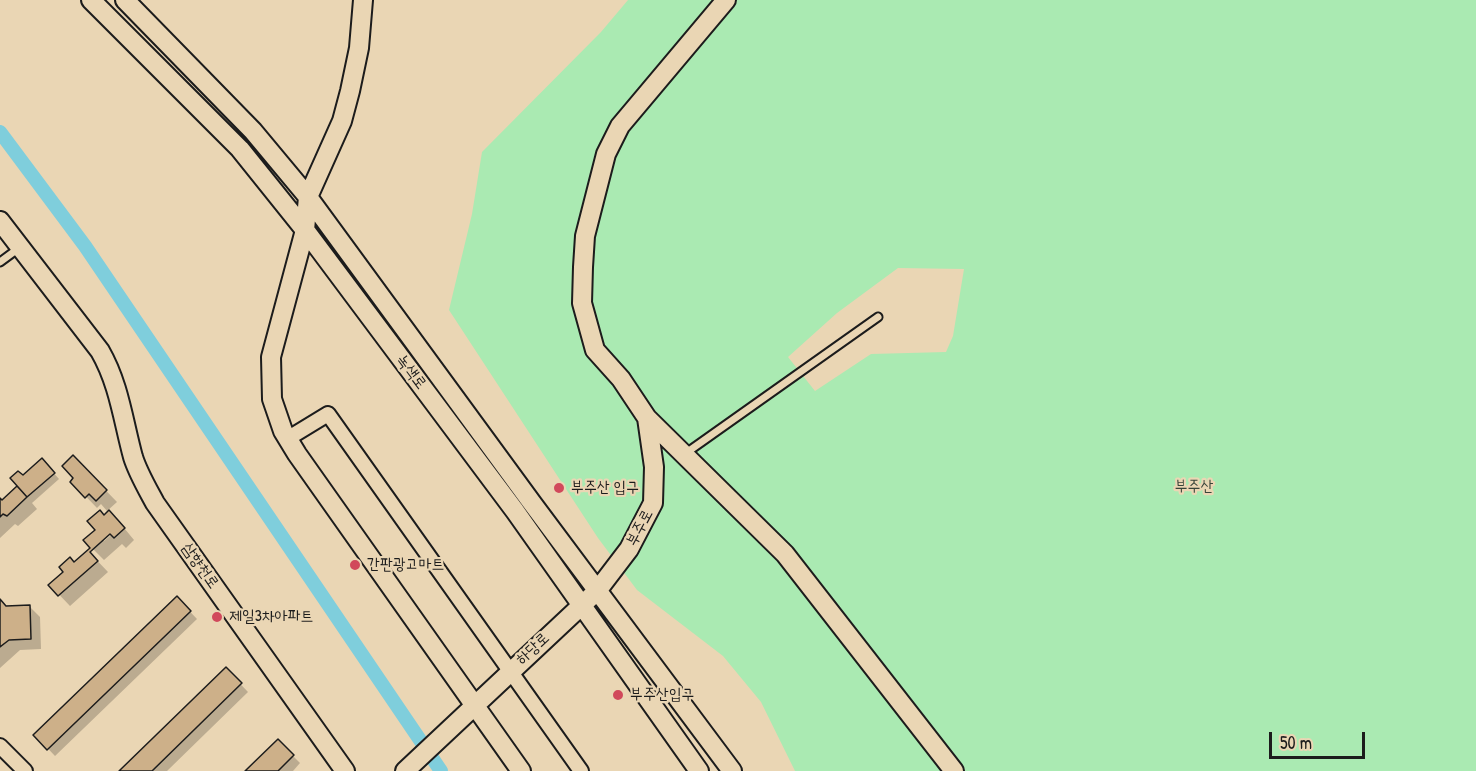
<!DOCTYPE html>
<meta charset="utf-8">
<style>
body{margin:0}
#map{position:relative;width:1476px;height:771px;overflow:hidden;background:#ead6b4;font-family:"Patrick Hand",sans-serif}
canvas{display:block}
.scale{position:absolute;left:1269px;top:732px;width:96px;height:27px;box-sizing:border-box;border:3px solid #1c1c1c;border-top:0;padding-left:8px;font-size:18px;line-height:21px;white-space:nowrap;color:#1c1c1c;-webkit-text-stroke:4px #ead6b4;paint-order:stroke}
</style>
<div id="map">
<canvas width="1476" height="771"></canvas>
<div class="scale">50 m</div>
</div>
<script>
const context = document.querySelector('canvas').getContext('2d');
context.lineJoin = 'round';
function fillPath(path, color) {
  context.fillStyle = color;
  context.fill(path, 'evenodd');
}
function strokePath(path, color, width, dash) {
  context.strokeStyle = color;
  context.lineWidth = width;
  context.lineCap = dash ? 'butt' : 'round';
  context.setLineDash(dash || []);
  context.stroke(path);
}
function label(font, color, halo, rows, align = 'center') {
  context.font = font + ' "Patrick Hand","Poor Story",sans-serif';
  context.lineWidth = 4.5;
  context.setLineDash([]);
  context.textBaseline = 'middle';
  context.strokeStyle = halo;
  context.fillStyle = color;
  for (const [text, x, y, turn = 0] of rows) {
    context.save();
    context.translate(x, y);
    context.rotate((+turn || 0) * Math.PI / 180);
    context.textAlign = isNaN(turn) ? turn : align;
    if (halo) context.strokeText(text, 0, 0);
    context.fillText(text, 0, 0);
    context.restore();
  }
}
fillPath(new Path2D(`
 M628 0H1476V771H795L761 702 723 656 637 590 598 538 449 310 472 214 482 152 601 32ZM898 268 964 269 953 336 946 352 871 354 815 391 788 357 837 313Z`), '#aaeab2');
fillPath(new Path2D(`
 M42 460 59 479 32 503 37 509 18 526 15 524 0 538V499L2 501 19 486Z
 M84 468 117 502 107 511 101 504 97 508 72 482Z
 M104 516 120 523 134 540 126 548 122 544 104 560 93 549 97 530ZM115 528 117 530 104 541 102 539Z
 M88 551 108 572 70 606 50 585Z
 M177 598 197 619 55 756 35 735Z
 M0 599 7 607 29 606 40 617 41 649 20 650 0 668Z
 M226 669 248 692 167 771H121Z
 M278 741 300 763 293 771H247Z`), '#0003');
strokePath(new Path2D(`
 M0 132 85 246 441 771`), '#7fcedc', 14);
const building = new Path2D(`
 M73 455 107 490 96 501 89 494 85 498 70 482 73 478 62 466Z
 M42 458 55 473 27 497 10 478 18 471 23 475Z
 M17 486 27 497 7 516 3 514 0 517V498L2 500Z
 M100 510 104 515 109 510 125 528 114 538 110 534 90 552 98 561 58 596 48 585 63 572 59 567 70 557 74 562 90 548 83 540 95 530 87 521Z
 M177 596 191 611 47 750 33 735Z
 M0 599 6 606 30 605 31 639 9 640 0 647Z
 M226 667 242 683 152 771H119Z
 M278 739 294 755 278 771H245Z`);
fillPath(building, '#cdb089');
strokePath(building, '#1c1c1c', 1.5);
const lane = new Path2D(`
 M0 262 19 248
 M686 453 878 317`);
const street = new Path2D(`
 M287 439 328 414 581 771
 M0 746 25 771`);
const secondary = new Path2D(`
 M91 0 240 149 305 230 515 511 699 771
 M125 0 253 131 308 197 532 503 732 771
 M363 0 359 48 350 91 342 121 308 197 305 230 271 357 272 399 283 431 297 454 521 771
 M726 0 620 126 606 154 585 236 583 267 582 303 595 350 621 379 647 418 785 554 954 771
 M0 221 100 351C119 384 123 420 133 457 138 473 147 488 155 503L345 771
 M405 771 597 591 629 549 653 503 654 467 647 418`);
strokePath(lane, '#1c1c1c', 11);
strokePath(street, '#1c1c1c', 18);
strokePath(secondary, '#1c1c1c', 22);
strokePath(lane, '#ead6b4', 7);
strokePath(street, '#ead6b4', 14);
strokePath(secondary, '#ead6b4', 18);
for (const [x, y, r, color] of [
 [559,488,6,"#d1495b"],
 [355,565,6,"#d1495b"],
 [217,617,6,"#d1495b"],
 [618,695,6,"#d1495b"]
]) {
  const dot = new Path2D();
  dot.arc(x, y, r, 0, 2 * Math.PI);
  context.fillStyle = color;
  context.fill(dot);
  strokePath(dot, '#ead6b4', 2);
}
label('16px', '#1c1c1c', '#ead6b4', [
 ["녹색로",411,372,53],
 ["부주로",640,528,-62],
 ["삼향천로",200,566,55],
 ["하당로",533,649,-43]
]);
label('16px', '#38453a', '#ead6b4', [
 ["부주산",1194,487]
]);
label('16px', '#1c1c1c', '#ead6b4', [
 ["부주산 입구",571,488],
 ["간판광고마트",367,565],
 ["제일3차아파트",229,617],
 ["부주산입구",630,695]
], 'left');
</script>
